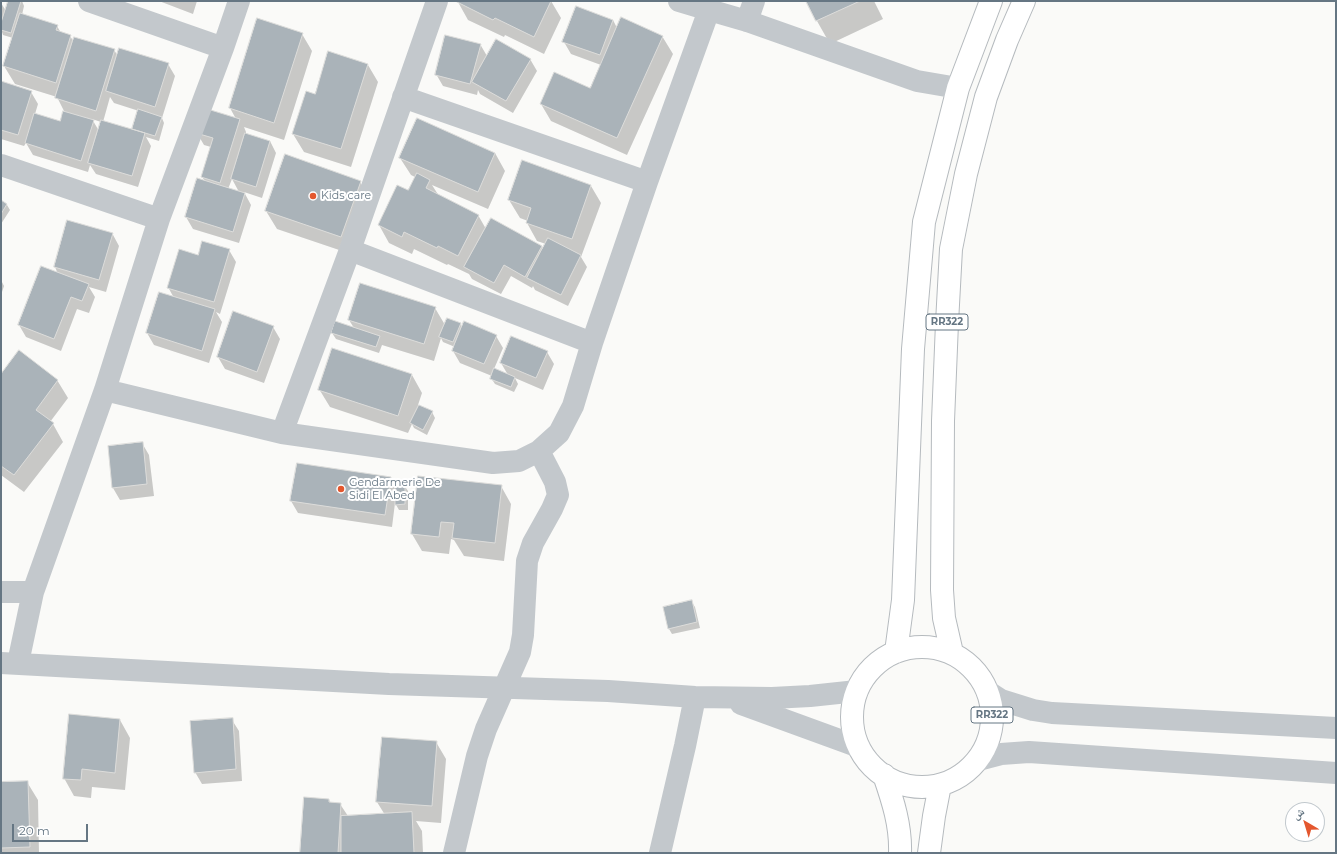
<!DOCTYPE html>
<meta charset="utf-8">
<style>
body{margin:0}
#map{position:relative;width:1337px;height:854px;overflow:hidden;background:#fafaf8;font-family:Montserrat,"Noto Naskh Arabic",sans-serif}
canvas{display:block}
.frame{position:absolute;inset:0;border:2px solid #657683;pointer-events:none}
.north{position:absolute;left:1285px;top:802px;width:40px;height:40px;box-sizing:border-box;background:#fff;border:1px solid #c1c8cd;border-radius:50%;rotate:322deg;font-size:11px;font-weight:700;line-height:16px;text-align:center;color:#657683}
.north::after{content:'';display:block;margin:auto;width:14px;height:18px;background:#e4572e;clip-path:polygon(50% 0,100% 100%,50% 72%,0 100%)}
.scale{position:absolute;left:12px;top:824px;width:76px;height:18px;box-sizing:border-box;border:2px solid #657683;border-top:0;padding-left:5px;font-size:12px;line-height:14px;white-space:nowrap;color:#657683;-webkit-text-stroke:3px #fff;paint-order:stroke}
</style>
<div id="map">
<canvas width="1337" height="854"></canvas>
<div class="frame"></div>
<div class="north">ش</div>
<div class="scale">20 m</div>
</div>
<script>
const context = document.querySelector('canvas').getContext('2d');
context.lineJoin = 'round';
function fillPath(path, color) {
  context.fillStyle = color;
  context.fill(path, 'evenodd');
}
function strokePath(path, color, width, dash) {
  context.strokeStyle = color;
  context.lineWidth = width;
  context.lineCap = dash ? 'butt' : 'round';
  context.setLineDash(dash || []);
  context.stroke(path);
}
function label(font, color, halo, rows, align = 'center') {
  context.font = font + ' Montserrat,sans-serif';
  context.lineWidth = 4;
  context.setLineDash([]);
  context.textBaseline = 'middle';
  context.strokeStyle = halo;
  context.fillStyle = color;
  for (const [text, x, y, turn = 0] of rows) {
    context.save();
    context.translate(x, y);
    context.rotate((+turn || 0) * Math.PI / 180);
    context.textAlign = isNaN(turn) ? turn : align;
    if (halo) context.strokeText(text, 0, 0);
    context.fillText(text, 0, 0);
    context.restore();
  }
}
fillPath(new Path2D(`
 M9 1H22L24 6 22 15 57 26 61 33 70 36 74 42 114 50 118 56 168 64 175 76 162 118 164 123 159 141 146 137 151 146 138 187 96 174 90 165 88 172 33 155 26 143 24 146 1 139V82L31 92 38 104 35 114 60 122 65 113 57 97 15 84 4 66 13 38 3 35 2 32 1 36V3L6 11ZM110 97 114 103 139 111 133 129 135 131 103 122ZM92 119 101 122 99 131Z
 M159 1H197L193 14Z
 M459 1H551L561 18 544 54 505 35 504 37 468 20 458 2Z
 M808 1H874L883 19 830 44 817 21Z
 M257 20 302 34 312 51 284 140 244 127 246 132V134L270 141 276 153 262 198 244 192 251 205 239 243 193 229 186 217 205 181 202 177 211 147 204 145 197 133 236 119 230 108ZM232 179 239 192 228 189Z
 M613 20 617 28 662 36 673 54 627 155 551 121 541 104 590 89 601 65 571 54 564 42Z
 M480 44 487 56 530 59 537 71 513 113 480 94 478 90 477 95 443 86 436 74Z
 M368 65 378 82 351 167 304 152 293 134 315 95Z
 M495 153 505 171 488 209 432 185 439 196 478 215 486 229 541 246 543 250 546 244 537 241 527 223 528 221 520 218 509 200 523 161 591 186 601 203 581 257 587 267 568 306 535 290 533 286 532 288 511 276 501 294 472 279 469 274 448 264 447 265 414 249 412 254 389 243 379 225 408 192 415 177 411 175 400 158Z
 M360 182 371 200 351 254 277 229 266 211Z
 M1 201 7 205 10 210 1 224Z
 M68 221 112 233 119 246 106 292 89 287 95 297 89 313 77 309 61 351 26 337 19 325 58 274 55 267Z
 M229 250 236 262 220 314 216 312 222 322 209 363 154 345 147 333 174 298 168 287 198 256Z
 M1 280 4 286 1 295Z
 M435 308 445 325 460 324 462 327 496 336 503 348 494 369 508 375 501 363 547 352 554 364 543 390 515 378 518 384 514 392 495 384 491 378 492 376 460 363 453 351 455 347 443 342 441 338 434 361 382 345 379 353 336 339 332 333 354 328 349 320Z
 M273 327 280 339 264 383 225 369 218 357Z
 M333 349 412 375 422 393 418 405 432 412 435 418 427 435 414 428 412 424 408 433 330 407 319 389Z
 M1 375 57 380 68 398 50 422 53 424 63 442 24 492 1 475Z
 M142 443 149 455 154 496 120 500 113 488Z
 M390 478 395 486 404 485 408 491V510H399L395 503 392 527 298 513 291 501Z
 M501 486 511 504 504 561 464 556 454 540 451 539 449 554 422 551 412 534Z
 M691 601 695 607 700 628 672 634 669 629Z
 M120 720 130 738 125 790 92 787 91 798 74 796 64 778Z
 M232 720 239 731 242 781 202 784 195 772Z
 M436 742 446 759 441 823 416 821 422 831 423 853H301L329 800 331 803 340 804 348 816 385 815 377 802Z
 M27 782 38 800 39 853H1V783Z`), '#0003');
const building = new Path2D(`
 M8 1H21L11 33 1 30V23Z
 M458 1H551L534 37 495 18 493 20 457 2Z
 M806 1H860L816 21Z
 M576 6 613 20 600 55 562 42Z
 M20 13 58 25 56 30 71 35 56 83 3 66Z
 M621 17 663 36 617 138 540 104 554 72 590 88Z
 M257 18 303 33 274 123 229 108Z
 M445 35 481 44 470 84 435 75Z
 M74 37 115 49 96 111 55 98Z
 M496 39 531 59 506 101 472 82Z
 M119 48 169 63 155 107 106 91Z
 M328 51 368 64 341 149 292 134 306 91 315 94Z
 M1 81 32 91 18 135 1 130Z
 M204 108 240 119 220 183 201 177 213 138 196 133Z
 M138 109 162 117 155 136 132 129Z
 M63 111 94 120 81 161 25 143 34 113 60 121Z
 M417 118 495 153 478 192 399 158Z
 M101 120 145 133 132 176 88 163Z
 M245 133 270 141 256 187 231 179Z
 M285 154 361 181 341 237 265 211Z
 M522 160 591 185 572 239 526 223 531 208 508 200Z
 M417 173 430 180 426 188 479 215 458 256 438 246 437 248 404 232 402 237 378 225 397 185 408 190Z
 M197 178 245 193 233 232 185 217Z
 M1 200 7 204 1 214Z
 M491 218 542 246 525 277 504 265 494 283 464 267Z
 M67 220 113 233 99 280 54 267Z
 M548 238 581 255 561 295 527 278Z
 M202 241 230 249 214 302 167 288 179 249 198 255Z
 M41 266 89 284 82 301 71 297 54 339 18 325Z
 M360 283 436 307 424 344 348 320Z
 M159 292 215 309 202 351 146 333Z
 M233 311 274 326 257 372 217 357Z
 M447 318 461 323 453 342 439 337Z
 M335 321 380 336 376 347 331 333Z
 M464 321 497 335 484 364 452 351Z
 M511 336 548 351 536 378 500 363Z
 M332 348 412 374 398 416 318 390Z
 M19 350 58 380 36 410 54 423 14 475 1 466V374Z
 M494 368 515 377 511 387 490 379Z
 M419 405 433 411 423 430 410 423Z
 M143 442 147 484 112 488 108 446Z
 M297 463 391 477 385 515 290 501Z
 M418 476 502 485 495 543 452 538 454 523 441 522 439 537 411 534Z
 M405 484V504L395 505V485Z
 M692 600 697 622 668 629 663 607Z
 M69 714 120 719 115 773 82 769 81 780 63 779Z
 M233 718 236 769 194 773 190 721Z
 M382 737 437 741 432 806 376 802Z
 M28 781 30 847 1 848V782Z
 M304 797 329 799V802L341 803 338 853H300Z
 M412 812 414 853H341V816Z`);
fillPath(building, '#aab3b9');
strokePath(building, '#dcdcda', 1);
const primary = new Path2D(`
 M852 717a70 70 0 1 1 140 0a70 70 0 1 1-140 0Z
 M896 652 903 600 913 349 924 222 958 88 991 1
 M952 653 944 618 942 590 943 421 947 323 951 249 966 174 986 97 1007 40 1024 1
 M884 775C893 801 901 826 900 853
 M929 853 934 816 940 785`);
strokePath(primary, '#b5babe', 24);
strokePath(new Path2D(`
 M89 1 223 48 159 219
 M709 10 747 21 917 81 958 88
 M747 21 754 1
 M223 48 239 1
 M403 97 647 182
 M1 165 159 219 105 390 33 592 18 663
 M350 250 592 343
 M105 390 282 433 493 463 519 461 539 451
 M282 433 350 250 437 1
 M1 592H33
 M1 663 389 684 608 691 695 697 772 698 810 696 857 691
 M987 691 1001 700 1033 710 1052 713 1336 728
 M741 704 859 747
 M978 760 1001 754 1029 752 1336 773
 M454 853 477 756 486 729 520 652 523 635 527 561 533 543 552 509 558 495 555 482 539 451 559 433 573 406 592 343 647 182 709 10 679 1
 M660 853 685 746 695 697`), '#c3c8cc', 22);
strokePath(primary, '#fff', 22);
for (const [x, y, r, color] of [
 [313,196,4,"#e4572e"],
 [341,489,4,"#e4572e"]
]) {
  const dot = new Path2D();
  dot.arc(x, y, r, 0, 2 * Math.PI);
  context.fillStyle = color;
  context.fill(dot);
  strokePath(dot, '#fff', 1.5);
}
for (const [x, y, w] of [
 [947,322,42],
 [992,715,42]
]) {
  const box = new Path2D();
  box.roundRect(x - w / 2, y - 8, w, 16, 3);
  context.fillStyle = '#fff';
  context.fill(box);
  strokePath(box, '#657683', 1);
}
label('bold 10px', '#657683', null, [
 ["RR322",947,322],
 ["RR322",992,715]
]);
label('11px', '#657683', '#fff', [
 ["Kids care",321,196],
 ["Gendarmerie De",349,483],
 ["Sidi El Abed",349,496]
], 'left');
</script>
